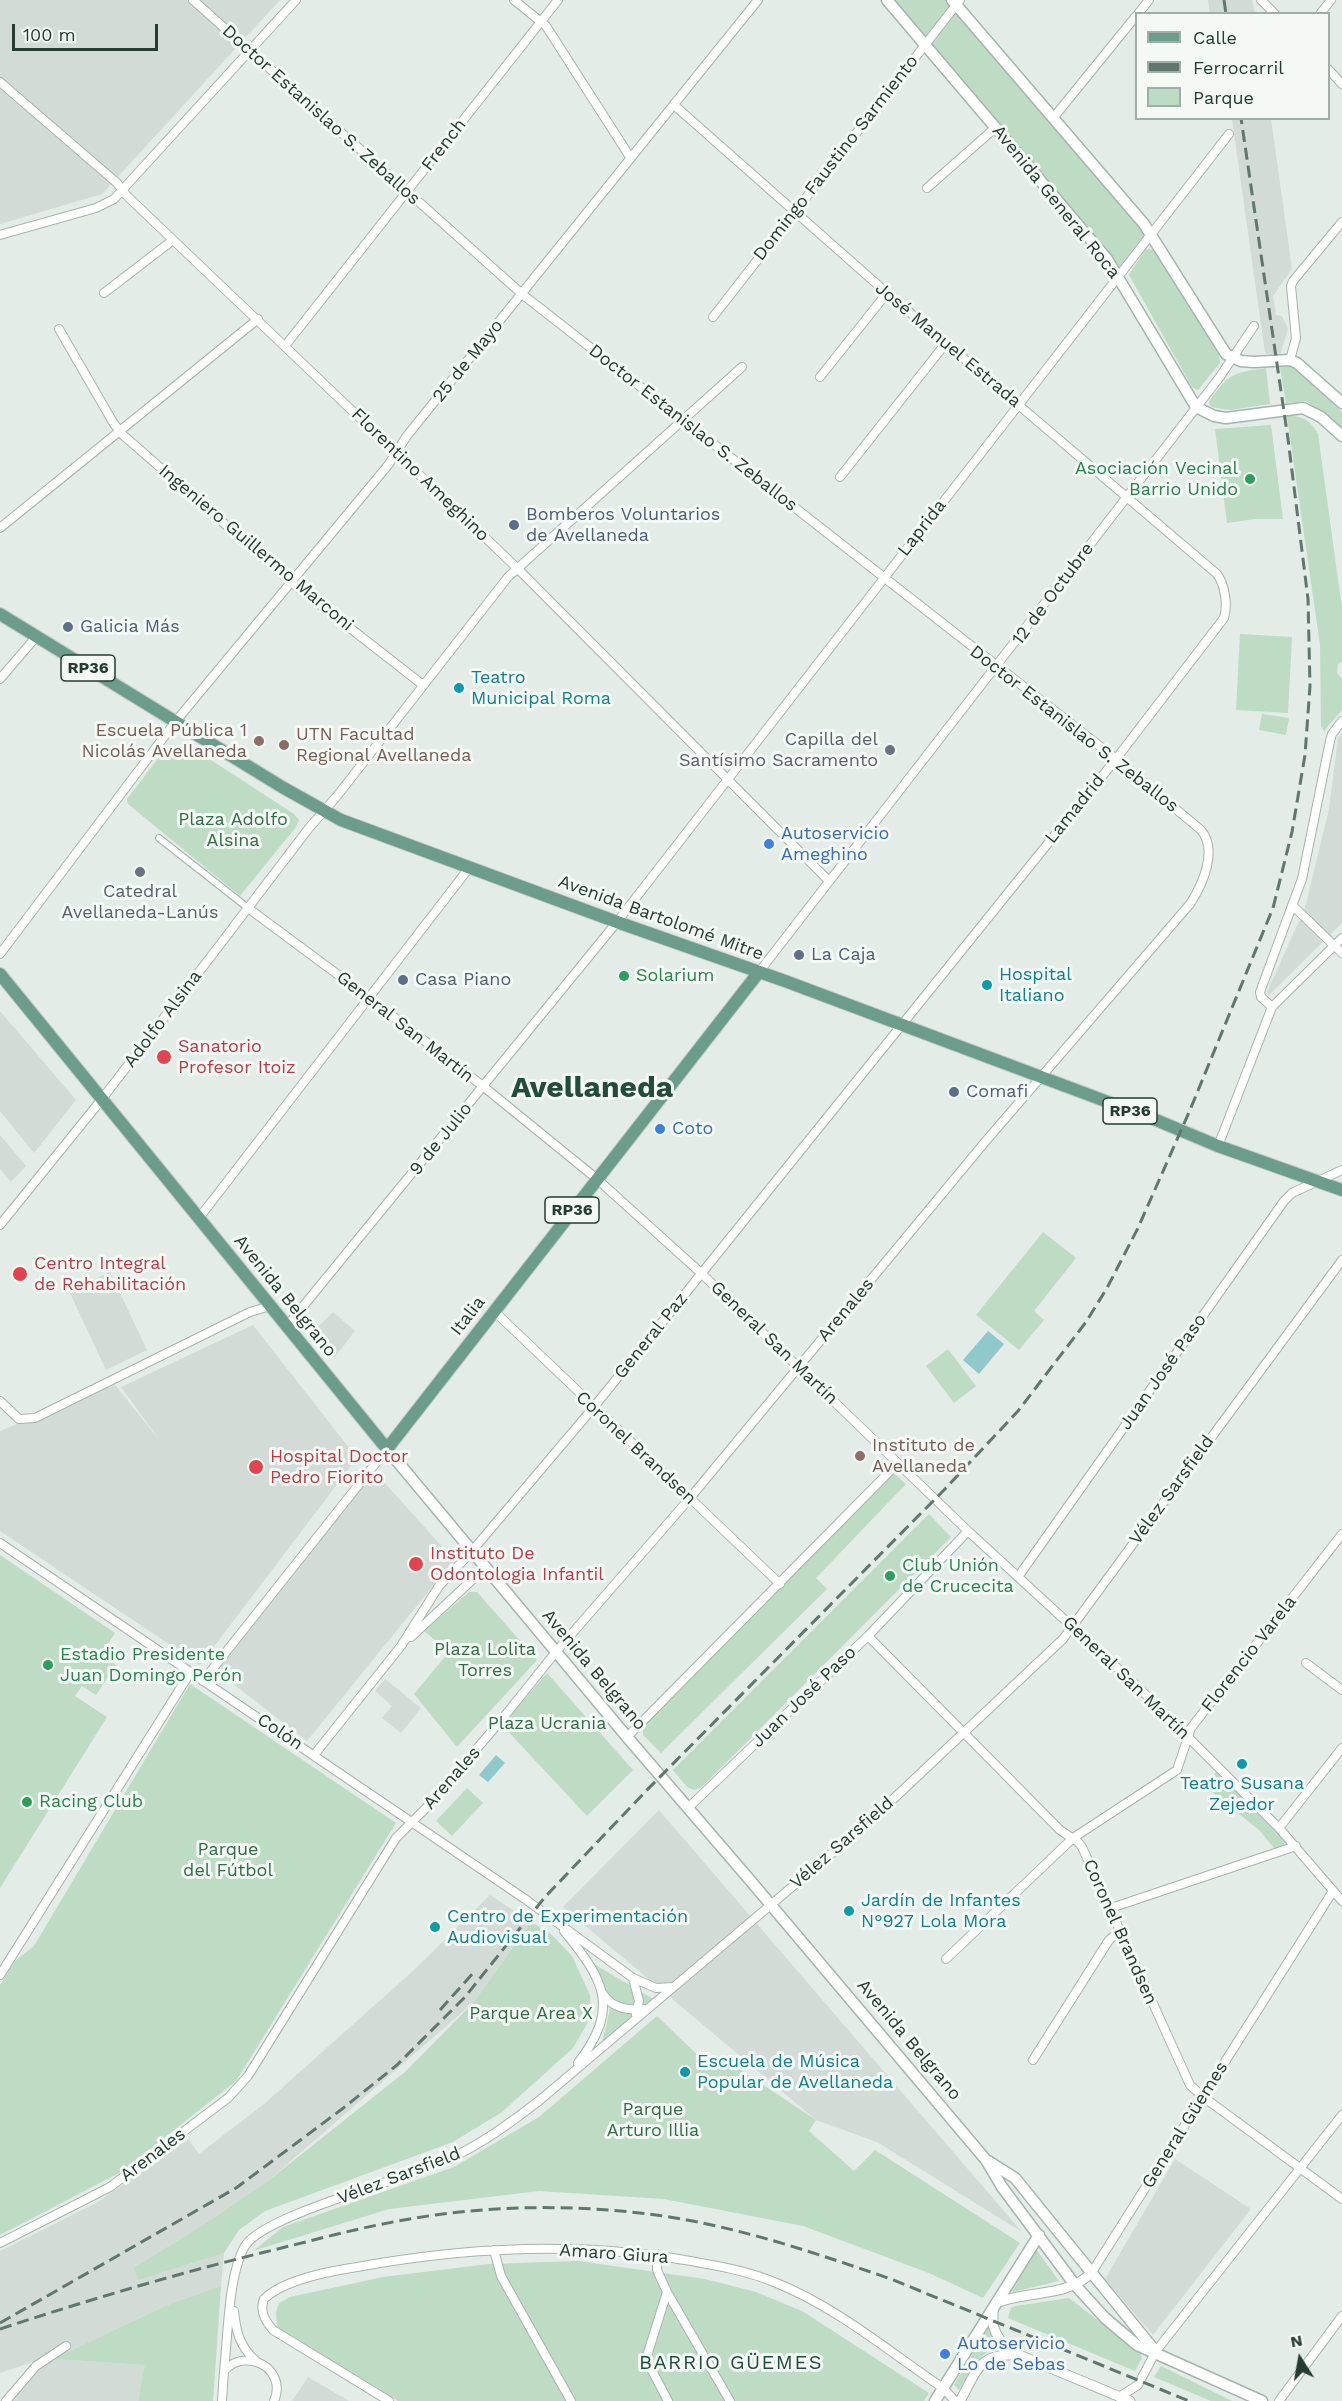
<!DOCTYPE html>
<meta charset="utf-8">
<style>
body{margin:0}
#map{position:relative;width:1342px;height:2401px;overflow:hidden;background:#e3ece7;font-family:"Work Sans",sans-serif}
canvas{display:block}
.legend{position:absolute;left:1135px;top:12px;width:195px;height:108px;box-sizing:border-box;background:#f4f9f6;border:2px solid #a1ada8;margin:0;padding:8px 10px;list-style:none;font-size:18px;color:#253c33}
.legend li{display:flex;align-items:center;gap:12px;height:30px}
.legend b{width:30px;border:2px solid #a1ada8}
.north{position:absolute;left:1270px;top:2329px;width:60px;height:60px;-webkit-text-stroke:4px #f4f9f6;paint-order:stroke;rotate:349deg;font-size:16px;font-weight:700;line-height:24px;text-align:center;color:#253c33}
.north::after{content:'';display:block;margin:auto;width:21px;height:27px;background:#253c33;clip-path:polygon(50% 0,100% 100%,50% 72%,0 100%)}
.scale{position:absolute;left:12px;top:24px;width:146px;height:27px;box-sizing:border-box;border:3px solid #253c33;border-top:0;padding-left:8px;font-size:18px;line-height:21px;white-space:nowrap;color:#253c33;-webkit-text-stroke:4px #f4f9f6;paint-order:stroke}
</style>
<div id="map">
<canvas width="1342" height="2401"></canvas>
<ul class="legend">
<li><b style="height:8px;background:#6c9d8c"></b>Calle</li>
<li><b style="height:8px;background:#5f776e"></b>Ferrocarril</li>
<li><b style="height:16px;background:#bedbc3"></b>Parque</li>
</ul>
<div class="north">N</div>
<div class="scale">100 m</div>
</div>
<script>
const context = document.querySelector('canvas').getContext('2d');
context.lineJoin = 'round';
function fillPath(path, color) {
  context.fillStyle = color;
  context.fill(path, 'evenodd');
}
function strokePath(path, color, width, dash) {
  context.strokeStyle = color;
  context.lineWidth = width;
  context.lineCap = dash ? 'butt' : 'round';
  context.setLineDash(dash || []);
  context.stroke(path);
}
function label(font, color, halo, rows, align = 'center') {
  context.font = font + ' "Work Sans",sans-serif';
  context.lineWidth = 6;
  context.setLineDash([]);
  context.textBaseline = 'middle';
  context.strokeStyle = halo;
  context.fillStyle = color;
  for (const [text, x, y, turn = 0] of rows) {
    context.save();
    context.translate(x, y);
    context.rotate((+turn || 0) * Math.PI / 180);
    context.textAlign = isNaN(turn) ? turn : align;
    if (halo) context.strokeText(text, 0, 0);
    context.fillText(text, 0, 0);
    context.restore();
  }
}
fillPath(new Path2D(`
 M0 0H280L102 194 0 224Z
 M1208 0H1252L1255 13H1210Z
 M1232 119H1271L1292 269 1273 296 1276 315 1282 316 1288 329 1280 355 1265 353Z
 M1342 733V923L1269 995 1267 992 1305 908 1329 809 1338 738Z
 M0 1011 76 1100 34 1153 0 1111Z
 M0 1135 26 1166 11 1182 0 1169Z
 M110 1272 147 1350 106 1370 69 1291Z
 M333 1312 355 1331 334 1358 312 1333Z
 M253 1325 357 1458 200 1665 0 1531V1431L115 1385 161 1442 121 1387Z
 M375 1472 454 1560 307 1741 214 1669 331 1517Z
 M385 1679 421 1708 401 1733 382 1718 392 1706 375 1691Z
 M659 1810 1022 2232 877 2142 816 2120 563 1907Z
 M490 1895 531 1922 474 2002 269 2180 205 2224 139 2280 224 2253 221 2286 172 2303 56 2359 146 2365 138 2401H0L36 2361 0 2373V2251L98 2202 188 2139 199 2154 264 2104 414 1970Z
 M1175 2159 1251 2209 1153 2335 1105 2279Z
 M308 2377 349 2401H292Z`), '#d2dbd6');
fillPath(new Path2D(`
 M891 0H952L1152 234 1118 276Z
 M1149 249 1156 251 1219 354 1220 363 1198 390 1192 387 1129 275 1145 250Z
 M1288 365 1295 367 1342 412V427L1306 401 1286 403 1280 367Z
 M1266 368 1270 404 1230 410 1211 407 1209 402C1228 374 1232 373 1266 368Z
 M1287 416C1303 415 1311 421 1318 434L1342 608V662L1338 664 1337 673 1342 679V710L1324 731 1321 726 1320 645Z
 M1271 425 1283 519H1255L1227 523 1215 429Z
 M1240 634 1292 637 1288 713 1236 710Z
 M1262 714 1289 718 1286 735 1259 730Z
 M188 745 294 814 299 820 296 827 240 896 128 804 127 799 166 748Z
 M1043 1232 1076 1258 1034 1311 1044 1320 1019 1350 976 1315Z
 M948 1349 976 1386 954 1403 926 1366Z
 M894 1473 906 1484 816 1578 827 1589 661 1753 643 1735V1724Z
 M929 1514 951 1537 702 1787 694 1790 687 1787 673 1770Z
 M0 1555 115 1633 101 1655 116 1665 96 1695 82 1686 75 1696 107 1717 0 1888Z
 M469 1592H477L537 1660 457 1747 414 1694 449 1652 424 1631Z
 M547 1673 633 1770 587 1816 502 1725Z
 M190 1684 396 1823 236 2081 121 2172 0 2235V1985L15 1961 34 1946Z
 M1216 1772 1285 1840 1284 1846 1275 1849 1259 1830 1206 1787Z
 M467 1788 483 1803 452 1836 436 1821Z
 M531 1922 552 1935 572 1956 590 1995 591 2010 587 2024 573 2048 502 2112 453 2142 265 2211 239 2230 224 2253 139 2280 134 2268 205 2224 269 2180 405 2072 474 2002Z
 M594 1964 653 1999 602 2043 610 2009Z
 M657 2016 708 2065 721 2057 816 2120 809 2131 854 2171 875 2150 1020 2243 983 2298 929 2273 803 2226 664 2199 539 2191 389 2209 253 2251 283 2227 454 2167 539 2117Z
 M1036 2249 1059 2281 1013 2292V2290Z
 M578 2261 705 2279 756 2292 802 2311 929 2393 924 2401H398L277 2327 276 2312 279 2303 290 2297 383 2277 489 2264Z
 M221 2286 213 2401H138L145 2365 54 2359 172 2303Z
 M1069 2298 1140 2353 1142 2358 1135 2371 1008 2318 1011 2308 1015 2306Z
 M990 2325 1000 2345C978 2353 971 2371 959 2390L954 2385Z
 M1161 2366 1232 2401H1211L1154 2377Z`), '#bedbc3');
fillPath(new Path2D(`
 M988 1331 1004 1344 979 1374 963 1360Z
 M496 1755 505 1763 488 1782 479 1775Z`), '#91c8cc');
const pedestrian = new Path2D(`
 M159 838 248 908`);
const minor = new Path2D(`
 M514 0 546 26 630 157
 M1261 0 1275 14
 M1138 14 1149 0
 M1320 14 1331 0
 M1328 69 1342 84
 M0 82 117 183 126 195 517 568 829 881
 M1054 117 1136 16
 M927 188 995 128
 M0 235 96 208 114 199 296 0
 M104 293 173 240
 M713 317 960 0
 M59 329 114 424 123 435 291 582 423 685
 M285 346 558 0
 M1290 360 1296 338 1291 286 1293 281 1342 222
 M820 377 887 293
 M840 477 946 343
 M0 528 258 319
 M0 679 36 637
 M1293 906 1342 953
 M248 908 368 997 484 1087 597 1179 701 1273 968 1531 1139 1688 1279 1828 1342 1901
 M0 954 176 721 389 464 406 437 758 0
 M759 972 1219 378 1254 326
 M1272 1007 1261 997 1260 992 1302 879 1330 741 1332 734 1342 721
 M1218 1146 1272 1007 1342 938
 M199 1218 469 868
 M0 1225 102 1099 309 828 337 796 508 577 742 367
 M494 1311 780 1584
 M287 1326 617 922 1229 134
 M0 1401 19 1419 35 1418 250 1312 270 1306
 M0 1543 525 1899 633 1978 656 1988 673 1987
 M1018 1577 1284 1201 1292 1193 1342 1170
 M868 1636 1060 1830 1078 1842 1082 1847 1190 2085 1202 2096 1342 2199
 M411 1637 486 1567
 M1306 1663 1342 1690
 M203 1681 387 1449
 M627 1737 898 1463
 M314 1755 401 1646 439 1586 472 1551 593 1408 1116 759 1224 618C1228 605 1225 585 1217 574L887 293 674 105
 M688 1808 868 1636 968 1531
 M1279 1828 1342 1748
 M1111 1908 1296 1846
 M564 1931C605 1981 620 2008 578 2063
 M946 1959 1073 1838 1177 1770 1191 1728 1342 1534
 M0 1975 190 1673
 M633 1978 639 2001 636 2014
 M603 1994C614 2010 629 2010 647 2009
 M1033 2060 1109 1940 1120 1931
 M0 2243 110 2187 228 2098 248 2076 396 1838 426 1808 503 1718 555 1653 690 1498 985 1142 1190 904C1203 884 1218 850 1201 830L1116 759 522 294 193 0
 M494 2250 501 2276 571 2401
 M657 2256V2270L667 2292 730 2401
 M1092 2272 1333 1891
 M667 2292 646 2359 668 2401
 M234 2311C236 2332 240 2347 256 2361
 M224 2371C228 2337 228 2275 245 2246 262 2216 405 2179 444 2161 479 2146 509 2124 540 2100L870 1821 1063 1639 1342 1260
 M1119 2397 1138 2385 1156 2351 1342 2115
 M6 2401 36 2366 66 2346
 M222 2401 224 2371C246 2346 288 2369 274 2401
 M389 2401 273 2330C265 2321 259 2311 264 2299 284 2279 331 2271 357 2267 461 2248 569 2242 673 2258 707 2264 742 2269 774 2282 837 2307 888 2351 943 2388L955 2401
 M1279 2401 1342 2316`);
const tertiary = new Path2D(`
 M996 2303C1027 2290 1068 2298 1092 2272
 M993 2309V2325L996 2333 1002 2343 1019 2355 1130 2401
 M960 2401C977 2371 978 2353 1017 2355`);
const secondary = new Path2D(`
 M887 0 1107 259 1196 407 1214 416 1226 418 1303 408 1321 417 1342 436
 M952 0 1144 224 1226 354 1241 361 1254 362 1290 360 1297 363 1342 403
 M387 1449 627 1737 749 1879 986 2160 1002 2187 1075 2285 1105 2318 1137 2345 1262 2401
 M988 2161 1015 2178 1155 2351
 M935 2401 1039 2235`);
const primary = new Path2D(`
 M0 614 282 787 341 820 617 922 785 981 1156 1120 1218 1146 1342 1190
 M0 974 387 1449 759 972`);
strokePath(pedestrian, '#a6b4ad', 8);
strokePath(minor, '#a6b4ad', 10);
strokePath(tertiary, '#a6b4ad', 11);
strokePath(secondary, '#a3b6ae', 13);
strokePath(primary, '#c2c8c6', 14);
strokePath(pedestrian, '#fff', 6);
strokePath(minor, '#fff', 8);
strokePath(tertiary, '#fff', 9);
strokePath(secondary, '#fff', 10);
strokePath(primary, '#6c9d8c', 12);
strokePath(new Path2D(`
 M1224 0 1226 14
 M440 2010 474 1972
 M0 2323 236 2188 342 2109 397 2065 465 1997 545 1897 646 1791 944 1490 1018 1411 1086 1322 1107 1288 1138 1228 1190 1110 1273 908 1292 832 1305 755 1310 686 1308 599 1288 439 1241 118
 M0 2329C88 2300 176 2274 265 2252 311 2241 357 2228 404 2220 486 2205 574 2204 656 2215 737 2226 815 2253 891 2279L1189 2401`), '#5f776e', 3, [12, 6]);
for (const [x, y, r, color] of [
 [1250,479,6,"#2e9e5b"],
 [514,525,6,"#5c6f8a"],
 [68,627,6,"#5c6f8a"],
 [459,688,6,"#0f9aa8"],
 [259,741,6,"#8d6e63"],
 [284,745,6,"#8d6e63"],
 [890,750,6,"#6b7280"],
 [769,844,6,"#3f7fe0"],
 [140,872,6,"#6b7280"],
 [799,955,6,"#5c6f8a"],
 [624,976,6,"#2e9e5b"],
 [403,980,6,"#5c6f8a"],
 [987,985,6,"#0f9aa8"],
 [164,1057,8,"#e0444e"],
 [954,1092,6,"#5c6f8a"],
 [660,1129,6,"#3f7fe0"],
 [20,1274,8,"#e0444e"],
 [860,1456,6,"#8d6e63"],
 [256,1467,8,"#e0444e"],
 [416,1564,8,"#e0444e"],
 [890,1576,6,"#2e9e5b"],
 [48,1665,6,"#2e9e5b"],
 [1242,1764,6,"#0f9aa8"],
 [27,1802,6,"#2e9e5b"],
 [849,1911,6,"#0f9aa8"],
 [435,1927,6,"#0f9aa8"],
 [685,2072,6,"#0f9aa8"],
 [945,2354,6,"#3f7fe0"]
]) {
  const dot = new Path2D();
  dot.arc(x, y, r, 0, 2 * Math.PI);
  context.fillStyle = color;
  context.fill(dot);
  strokePath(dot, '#f4f9f6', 2);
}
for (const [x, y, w] of [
 [88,668,54],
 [1130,1111,54],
 [572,1210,54]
]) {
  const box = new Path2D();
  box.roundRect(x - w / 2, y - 13, w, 26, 4.5);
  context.fillStyle = '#f4f9f6';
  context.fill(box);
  strokePath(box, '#253c33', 1.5);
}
label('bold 16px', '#253c33', null, [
 ["RP36",88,668],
 ["RP36",1130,1111],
 ["RP36",572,1210]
]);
label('18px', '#253c33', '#f4f9f6', [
 ["Doctor Estanislao S. Zeballos",321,115,42],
 ["French",444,145,-52],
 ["Domingo Faustino Sarmiento",836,158,-52],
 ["Avenida General Roca",1056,202,51],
 ["José Manuel Estrada",948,345,40],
 ["25 de Mayo",468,361,-51],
 ["Doctor Estanislao S. Zeballos",693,428,38],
 ["Florentino Ameghino",420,475,44],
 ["Laprida",922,528,-52],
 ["Ingeniero Guillermo Marconi",256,548,40],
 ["12 de Octubre",1053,594,-53],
 ["Doctor Estanislao S. Zeballos",1074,729,38],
 ["Lamadrid",1075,809,-51],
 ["Avenida Bartolomé Mitre",661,918,20],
 ["Adolfo Alsina",163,1019,-53],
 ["General San Martín",405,1027,38],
 ["9 de Julio",441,1139,-51],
 ["Avenida Belgrano",285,1296,51],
 ["Arenales",846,1310,-50],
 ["Italia",468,1316,-52],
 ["General Paz",651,1336,-51],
 ["General San Martín",774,1343,44],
 ["Juan José Paso",1163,1372,-55],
 ["Coronel Brandsen",636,1448,43],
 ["Vélez Sarsfield",1172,1490,-54],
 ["Florencio Varela",1249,1654,-52],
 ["Avenida Belgrano",594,1670,50],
 ["General San Martín",1126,1678,44],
 ["Juan José Paso",804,1697,-44],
 ["Colón",280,1732,34],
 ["Arenales",452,1778,-49],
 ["Vélez Sarsfield",842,1843,-41],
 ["Coronel Brandsen",1120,1932,66],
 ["Avenida Belgrano",909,2040,50],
 ["General Güemes",1185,2125,-58],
 ["Arenales",153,2155,-37],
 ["Vélez Sarsfield",399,2176,-21],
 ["Amaro Giura",614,2254,4]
]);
label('18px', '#27864d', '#f4f9f6', [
 ["Asociación Vecinal",1238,469,"right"],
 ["Barrio Unido",1238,490,"right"],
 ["Solarium",636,976],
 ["Club Unión",902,1566],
 ["de Crucecita",902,1587],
 ["Estadio Presidente",60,1655],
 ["Juan Domingo Perón",60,1676],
 ["Racing Club",39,1802]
], 'left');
label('18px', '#4e5e75', '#f4f9f6', [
 ["Bomberos Voluntarios",526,515],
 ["de Avellaneda",526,536],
 ["Galicia Más",80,627],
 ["La Caja",811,955],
 ["Casa Piano",415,980],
 ["Comafi",966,1092]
], 'left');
label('18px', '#0d838f', '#f4f9f6', [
 ["Teatro",471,678],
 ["Municipal Roma",471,699],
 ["Hospital",999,975],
 ["Italiano",999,996],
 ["Teatro Susana",1242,1784,"center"],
 ["Zejedor",1242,1805,"center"],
 ["Jardín de Infantes",861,1901],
 ["N°927 Lola Mora",861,1922],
 ["Centro de Experimentación",447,1917],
 ["Audiovisual",447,1938],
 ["Escuela de Música",697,2062],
 ["Popular de Avellaneda",697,2083]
], 'left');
label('18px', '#785e54', '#f4f9f6', [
 ["Escuela Pública 1",247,731,"right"],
 ["Nicolás Avellaneda",247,752,"right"],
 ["UTN Facultad",296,735],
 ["Regional Avellaneda",296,756],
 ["Instituto de",872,1446],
 ["Avellaneda",872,1467]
], 'left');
label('18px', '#5b616d', '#f4f9f6', [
 ["Capilla del",878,740],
 ["Santísimo Sacramento",878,761],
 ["Catedral",140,892,"center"],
 ["Avellaneda-Lanús",140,913,"center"]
], 'right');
label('18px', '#326f44', '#f4f9f6', [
 ["Plaza Adolfo",233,820],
 ["Alsina",233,841],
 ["Plaza Lolita",485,1650],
 ["Torres",485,1671],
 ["Plaza Ucrania",547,1724],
 ["Parque",228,1850],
 ["del Fútbol",228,1871],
 ["Parque Area X",531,2014],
 ["Parque",653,2110],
 ["Arturo Illia",653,2131]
]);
label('18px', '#366cbe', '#f4f9f6', [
 ["Autoservicio",781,834],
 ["Ameghino",781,855],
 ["Coto",672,1129],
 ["Autoservicio",957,2344],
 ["Lo de Sebas",957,2365]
], 'left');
label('18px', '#be3a42', '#f4f9f6', [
 ["Sanatorio",178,1047],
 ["Profesor Itoiz",178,1068],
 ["Centro Integral",34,1264],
 ["de Rehabilitación",34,1285],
 ["Hospital Doctor",270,1457],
 ["Pedro Fiorito",270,1478],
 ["Instituto De",430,1554],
 ["Odontologia Infantil",430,1575]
], 'left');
context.letterSpacing = '1.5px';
label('20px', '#224c3e', '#f4f9f6', [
 ["BARRIO GÜEMES",731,2363]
]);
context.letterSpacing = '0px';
label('bold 30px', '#224c3e', '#f4f9f6', [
 ["Avellaneda",592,1088]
]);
</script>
